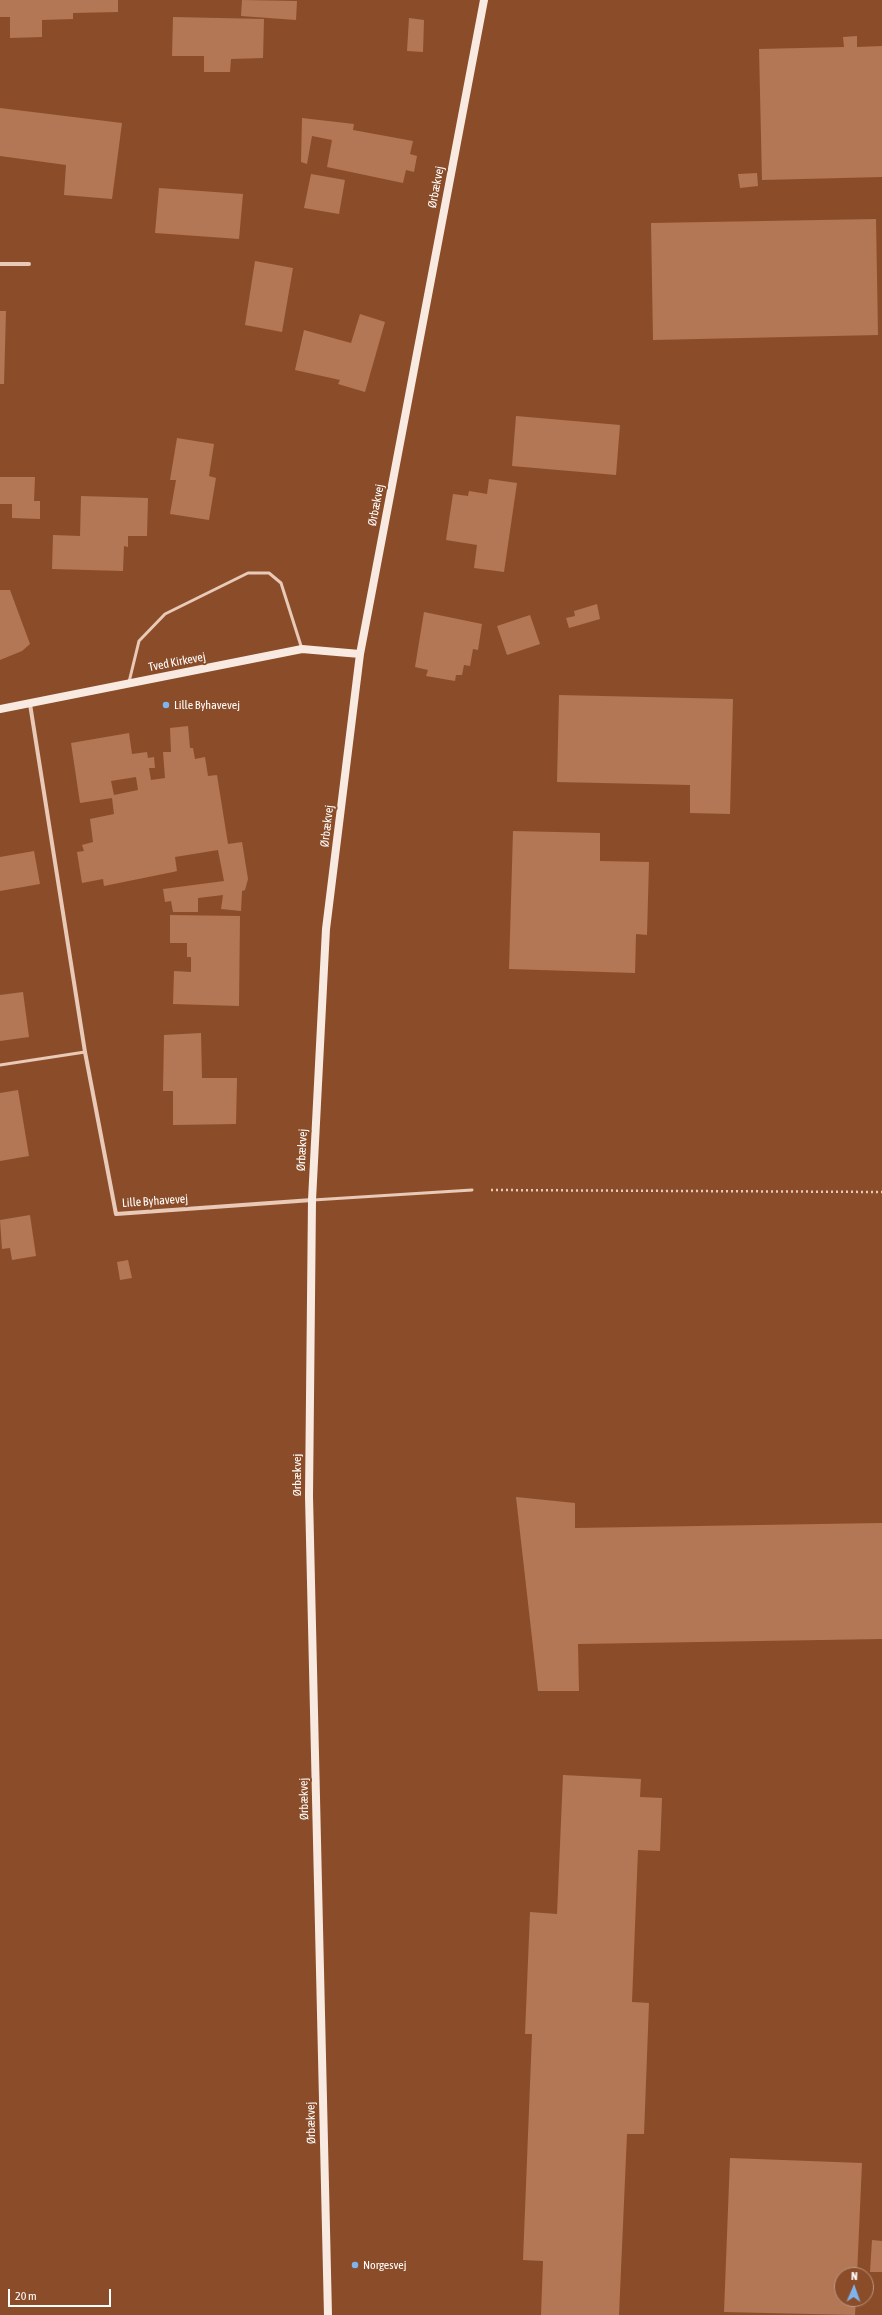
<!DOCTYPE html>
<meta charset="utf-8">
<style>
body{margin:0}
#map{position:relative;width:882px;height:2315px;overflow:hidden;background:#8b4d29;font-family:"Asap Condensed",sans-serif}
canvas{display:block}
.north{position:absolute;left:834px;top:2267px;width:40px;height:40px;box-sizing:border-box;background:#8b4d29;border:1px solid #b9947f;border-radius:50%;rotate:2deg;font-size:11px;font-weight:700;line-height:16px;text-align:center;color:#fff}
.north::after{content:'';display:block;margin:auto;width:14px;height:18px;background:#7eb5f1;clip-path:polygon(50% 0,100% 100%,50% 72%,0 100%)}
.scale{position:absolute;left:8px;top:2289px;width:103px;height:18px;box-sizing:border-box;border:2px solid #fff;border-top:0;padding-left:5px;font-size:12px;line-height:14px;white-space:nowrap;color:#fff;-webkit-text-stroke:3px #8b4d29;paint-order:stroke}
</style>
<div id="map">
<canvas width="882" height="2315"></canvas>
<div class="north">N</div>
<div class="scale">20 m</div>
</div>
<script>
const context = document.querySelector('canvas').getContext('2d');
context.lineJoin = 'round';
function fillPath(path, color) {
  context.fillStyle = color;
  context.fill(path, 'evenodd');
}
function strokePath(path, color, width, dash) {
  context.strokeStyle = color;
  context.lineWidth = width;
  context.lineCap = dash ? 'butt' : 'round';
  context.setLineDash(dash || []);
  context.stroke(path);
}
function label(font, color, halo, rows, align = 'center') {
  context.font = font + ' "Asap Condensed",sans-serif';
  context.lineWidth = 4;
  context.setLineDash([]);
  context.textBaseline = 'middle';
  context.strokeStyle = halo;
  context.fillStyle = color;
  for (const [text, x, y, turn = 0] of rows) {
    context.save();
    context.translate(x, y);
    context.rotate((+turn || 0) * Math.PI / 180);
    context.textAlign = isNaN(turn) ? turn : align;
    if (halo) context.strokeText(text, 0, 0);
    context.fillText(text, 0, 0);
    context.restore();
  }
}
fillPath(new Path2D(`
 M0 0H118V12L73 13V19L42 20V37L10 38V17H0Z
 M242 0 297 1 296 20 241 16Z
 M173 17 264 19 263 58 231 59 230 72H204V56H172Z
 M409 18 424 20 423 52 407 51Z
 M857 36V47L882 46V177L762 180 759 49 844 47 843 37Z
 M0 108 122 123 112 199 64 195 66 165 0 156Z
 M302 118 354 124 353 130 413 141 410 154 417 156 414 172 406 170 403 183 327 167 332 140 312 136 307 164 301 162Z
 M757 173 758 186 740 188 738 174Z
 M311 174 345 180 339 214 304 208Z
 M159 188 243 194 239 239 155 233Z
 M876 219 878 335 653 340 651 223Z
 M255 261 293 268 282 332 245 325Z
 M0 311H6L4 384H0Z
 M360 314 385 322 365 392 338 384 340 380 295 370 304 330 351 343Z
 M516 416 620 425 616 475 512 466Z
 M177 438 214 444 209 476 216 478 209 520 170 514 176 480H170Z
 M0 477H35L34 501H40V519L12 518V504H0Z
 M489 479 517 483 504 572 474 568 477 545 446 540 453 494 468 496 469 491 487 494Z
 M81 496 148 498 147 536H128V547L124 546 123 571 52 569 53 535 80 536Z
 M0 590H10L30 644 22 651 0 660Z
 M597 604 600 619 569 628 566 618 575 616 574 611Z
 M424 612 482 624 478 650 473 649 470 666 464 665 462 675H456L455 681 426 676 428 670 415 667Z
 M530 615 540 644 507 655 497 626Z
 M559 695 733 699 730 814 690 813V785L557 782Z
 M188 726 190 748H193L195 759 205 757 208 776 217 775 228 844 242 842 248 879 245 890 242 891 241 911 221 909 223 895 198 898V912H173L171 901 165 902 163 889 224 881 218 850 175 857 177 871 173 872 104 886 103 879 82 883 77 852 84 851 82 845 93 842 90 819 114 814 112 798 80 803 71 743 129 733 132 754 147 752 148 758 154 757 155 768H149L151 780 165 778 163 752H171L170 728ZM136 777 138 790 114 795 111 781Z
 M513 831 600 833V861L649 862 647 935 636 934 635 973 509 969Z
 M34 851 40 884 0 891V857Z
 M170 915 240 916 239 1006 173 1004 174 971 191 972V957H187V943H170Z
 M23 992 29 1037 0 1041V995Z
 M201 1033 202 1078H237L236 1124 173 1125V1091H163L164 1035Z
 M18 1090 29 1156 0 1161V1093Z
 M30 1215 36 1256 12 1260 10 1248 2 1249 0 1220Z
 M128 1260 132 1278 120 1280 117 1262Z
 M516 1497 575 1503V1528L882 1523V1639L578 1644 579 1691H538Z
 M563 1775 641 1779 640 1797 662 1798 660 1851 638 1850 632 2002 649 2003 644 2134H627L619 2315H541L543 2261 523 2260 532 2034H525L530 1912 557 1914Z
 M730 2158 862 2163 857 2275H842V2299H856L855 2315 724 2312Z
 M872 2240 882 2241V2272H870Z`), '#b37756');
strokePath(new Path2D(`
 M491 1190 882 1192`), '#e9c9b7', 2.5, [2, 3]);
strokePath(new Path2D(`
 M129 682 139 641 165 614 248 573H269L281 583 302 649
 M0 1065 85 1052
 M313 1200 472 1190`), '#e9c9b7', 3);
strokePath(new Path2D(`
 M0 264H29
 M30 704 85 1052 116 1214 312 1200`), '#e9c9b7', 4);
strokePath(new Path2D(`
 M0 709 302 649 360 654
 M328 2315 309 1496 312 1200 326 929 360 654 484 0`), '#f8eae1', 8);
for (const [x, y, r, color] of [
 [166,705,4,"#7eb5f1"],
 [355,2265,4,"#7eb5f1"]
]) {
  const dot = new Path2D();
  dot.arc(x, y, r, 0, 2 * Math.PI);
  context.fillStyle = color;
  context.fill(dot);
  strokePath(dot, '#8b4d29', 1.5);
}
label('12px', '#fff', '#8b4d29', [
 ["Ørbækvej",436,187,-79],
 ["Ørbækvej",376,505,-79],
 ["Tved Kirkevej",177,662,-11],
 ["Ørbækvej",327,826,-83],
 ["Ørbækvej",302,1150,-87],
 ["Lille Byhavevej",155,1201,-4],
 ["Ørbækvej",297,1475,-90],
 ["Ørbækvej",304,1799,-91],
 ["Ørbækvej",311,2123,-91]
]);
label('12px', '#fff', '#8b4d29', [
 ["Lille Byhavevej",174,705],
 ["Norgesvej",363,2265]
], 'left');
</script>
